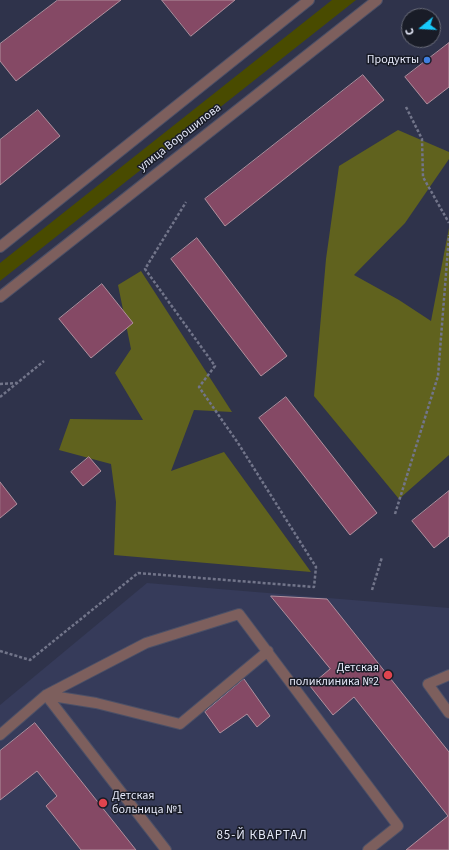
<!DOCTYPE html>
<meta charset="utf-8">
<style>
body{margin:0}
#map{position:relative;width:449px;height:850px;overflow:hidden;background:#2f334b;font-family:"Source Sans 3",sans-serif}
canvas{display:block}
.north{position:absolute;left:401px;top:8px;width:40px;height:40px;box-sizing:border-box;background:#191c27;border:1px solid #6a6d7a;border-radius:50%;rotate:252deg;font-size:11px;font-weight:700;line-height:16px;text-align:center;color:#e4e7f7}
.north::after{content:'';display:block;margin:auto;width:14px;height:18px;background:#17cafb;clip-path:polygon(50% 0,100% 100%,50% 72%,0 100%)}
</style>
<div id="map">
<canvas width="449" height="850"></canvas>
<div class="north">С</div>
</div>
<script>
const context = document.querySelector('canvas').getContext('2d');
context.lineJoin = 'round';
function fillPath(path, color) {
  context.fillStyle = color;
  context.fill(path, 'evenodd');
}
function strokePath(path, color, width, dash) {
  context.strokeStyle = color;
  context.lineWidth = width;
  context.lineCap = dash ? 'butt' : 'round';
  context.setLineDash(dash || []);
  context.stroke(path);
}
function label(font, color, halo, rows, align = 'center') {
  context.font = font + ' "Source Sans 3",sans-serif';
  context.lineWidth = 3;
  context.setLineDash([]);
  context.textBaseline = 'middle';
  context.strokeStyle = halo;
  context.fillStyle = color;
  for (const [text, x, y, turn = 0] of rows) {
    context.save();
    context.translate(x, y);
    context.rotate((+turn || 0) * Math.PI / 180);
    context.textAlign = isNaN(turn) ? turn : align;
    if (halo) context.strokeText(text, 0, 0);
    context.fillText(text, 0, 0);
    context.restore();
  }
}
fillPath(new Path2D(`
 M147 583 449 608V850H0V705Z`), '#363b5a');
fillPath(new Path2D(`
 M332 0H356L0 281V263Z`), '#494b00');
fillPath(new Path2D(`
 M398 130 449 152V159L405 223 354 275 399 300 431 321 449 228V455L399 499 314 396 326 259 339 166Z
 M141 271 232 412 194 410 171 471 224 452 311 572 114 555 116 502 111 464 59 450 70 419 143 420 115 373 131 349 118 285Z`), '#60621e');
const building = new Path2D(`
 M58 0H121L16 81 0 61V44Z
 M162 0H235L191 36Z
 M449 43V87L427 104 405 77Z
 M363 75 384 100 225 226 205 199Z
 M38 110 60 136 0 185V140Z
 M197 238 287 356 261 376 171 259Z
 M102 284 133 323 91 358 59 319Z
 M286 397 377 513 350 535 259 418Z
 M89 457 101 471 83 486 71 472Z
 M0 482 17 504 0 518Z
 M449 491V536L434 548 412 521Z
 M271 596 327 599 449 752V850H406L448 816 354 697 333 715 310 686 330 669Z
 M244 679 270 716 257 727 247 714 220 733 205 712Z
 M35 723 136 850H81L46 806 57 796 37 771 0 800V751Z`);
fillPath(building, '#854965');
strokePath(building, '#b1909e', 1);
const minor = new Path2D(`
 M0 247 309 0
 M0 297 377 0
 M449 675 428 684 449 713
 M46 695 96 703 180 724 268 651
 M46 695 166 850
 M0 735 46 695 146 643 239 614 398 826 368 850`);
strokePath(minor, '#4c5067', 12);
strokePath(new Path2D(`
 M406 107 422 139 423 177 449 223
 M0 384 17 383
 M0 397 44 361
 M395 514 438 376 449 235
 M372 590 382 557
 M0 651 30 660 138 573 314 587 316 567 238 443 199 387 215 366 145 269 186 202`), '#72758a', 2.5, [3, 2]);
strokePath(minor, '#7d5f5d', 10);
for (const [x, y, r, color] of [
 [427,60,4,"#3f7fe0"],
 [388,675,5,"#e0444e"],
 [103,803,5,"#e0444e"]
]) {
  const dot = new Path2D();
  dot.arc(x, y, r, 0, 2 * Math.PI);
  context.fillStyle = color;
  context.fill(dot);
  strokePath(dot, '#191c27', 1.5);
}
label('12px', '#e4e7f7', '#191c27', [
 ["Продукты",419,60],
 ["Детская",379,668],
 ["поликлиника №2",379,682],
 ["Детская",112,796,"left"],
 ["больница №1",112,810,"left"]
], 'right');
label('12px', '#e4e7f7', '#191c27', [
 ["улица Ворошилова",180,138,-38]
]);
context.letterSpacing = '1px';
label('13px', '#e4e7f7', '#191c27', [
 ["85-Й КВАРТАЛ",262,836]
]);
context.letterSpacing = '0px';
</script>
